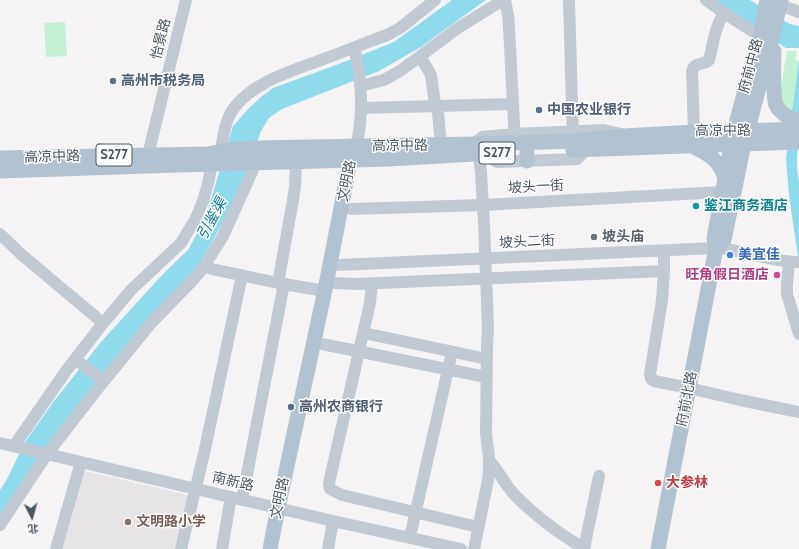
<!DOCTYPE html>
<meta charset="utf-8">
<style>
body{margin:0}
#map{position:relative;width:799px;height:549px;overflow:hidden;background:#f5f3f3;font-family:Cabin,"Noto Sans SC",sans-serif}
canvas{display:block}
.north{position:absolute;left:12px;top:497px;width:40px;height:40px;-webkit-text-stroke:3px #fff;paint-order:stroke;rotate:174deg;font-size:11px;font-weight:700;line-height:16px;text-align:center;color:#4a5661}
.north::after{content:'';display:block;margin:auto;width:14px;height:18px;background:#4a5661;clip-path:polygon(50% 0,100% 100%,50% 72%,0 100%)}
</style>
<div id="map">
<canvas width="799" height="549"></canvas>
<div class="north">北</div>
</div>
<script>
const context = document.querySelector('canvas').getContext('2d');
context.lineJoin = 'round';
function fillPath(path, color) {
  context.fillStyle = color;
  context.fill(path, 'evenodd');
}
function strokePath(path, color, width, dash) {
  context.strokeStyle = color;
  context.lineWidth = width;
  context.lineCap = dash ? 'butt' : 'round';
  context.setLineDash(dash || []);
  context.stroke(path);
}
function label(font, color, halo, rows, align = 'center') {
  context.font = font + ' Cabin,"Noto Sans SC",sans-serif';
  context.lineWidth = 3;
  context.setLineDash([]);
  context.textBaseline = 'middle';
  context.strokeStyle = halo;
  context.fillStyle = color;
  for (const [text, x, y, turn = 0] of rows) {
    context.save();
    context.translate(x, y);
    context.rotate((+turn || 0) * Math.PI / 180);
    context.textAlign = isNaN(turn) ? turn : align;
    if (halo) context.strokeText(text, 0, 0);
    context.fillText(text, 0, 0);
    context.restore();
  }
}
fillPath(new Path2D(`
 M85 471 192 496 179 549H62Z`), '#e6e4e5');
fillPath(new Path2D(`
 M65 22 67 56 46 57 44 23Z
 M787 51H797L795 60 799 61V113H787L779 98Z`), '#c3f1d5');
fillPath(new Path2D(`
 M452 0H486L458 20 421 47 379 71 282 109 269 118 261 131 241 187 226 217 194 273 0 520V490L7 479 25 442 30 435 54 401 101 342 164 273 188 250 205 219 233 126 249 108 261 97 273 88 339 64 394 42Z
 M712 0H750L790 24 799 26V48H786L749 26Z
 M799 60V136L797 157V167L799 182V264L789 195 786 159Z`), '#90daee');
strokePath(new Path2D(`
 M505 0 508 15 509 28 515 142
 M569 0 573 139
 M706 0 724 13 766 40
 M773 0 780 5 799 12
 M354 48C362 78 364 115 356 146
 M420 57 429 71 431 76 435 103 438 113 441 145
 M360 86 384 80 400 71 458 28 503 0
 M361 108 513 104
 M694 132 692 72C694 61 703 66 709 60 713 44 715 27 724 13
 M476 142 482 137 515 134 604 130 621 134
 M221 151C223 137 225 120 234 108 253 82 292 71 321 60 343 52 365 43 387 35L400 28 435 0
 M484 154 497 162 577 159 582 154 583 150
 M148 155 186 0
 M351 209 483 205 722 192
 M0 234 22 255 103 323
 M664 251V271L662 300 650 374 651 379 654 381 689 388 740 400 799 412
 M789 262 787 285V294L799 334
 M339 265 716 248C728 248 738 252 750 254 766 258 783 262 799 262
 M204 266 212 269 278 283 325 291
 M278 283 293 200 295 186 296 162
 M335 283 355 284 664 271
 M372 283 370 303 329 483 330 489 342 495 478 527
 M364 333 487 359
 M322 344 486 377
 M75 359 104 381
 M0 443 333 521 461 549
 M14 446 66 371 100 327 131 290 181 243 196 218 203 201 208 183 212 164
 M489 460C498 470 504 483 513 493 519 500 526 506 533 512 549 526 566 538 584 548
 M242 500 284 284
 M0 525 47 454 95 392 152 322 191 282 203 268 223 236 256 163
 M410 537 452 352
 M56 549 81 462
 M181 549 205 449 242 275
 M222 549 231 497
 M328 549 333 521
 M474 549 488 480 489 470V457L486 434 487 345 488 329 484 223 481 173 479 155
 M584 549 599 476`), '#c1cad2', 12);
strokePath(new Path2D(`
 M774 51C774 64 772 93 776 105 780 113 790 119 799 120
 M692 146C710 155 717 158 725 177
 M573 150 799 142
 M527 152V161
 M0 158 208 154 228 150 257 148 473 144 546 142 573 141 624 136 694 132 772 130 799 129
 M0 171 177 165 389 159 491 153
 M716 248 724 240 744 144 771 42 781 0
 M270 549 278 508 326 285 346 182 350 160 353 153
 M658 549 716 248 714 238 734 131 760 35 767 0`), '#b3c2d1', 15);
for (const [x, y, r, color] of [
 [113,81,4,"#5c6f8a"],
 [539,110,4,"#5c6f8a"],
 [696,206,4,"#0f9aa8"],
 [594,237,4,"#6b7280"],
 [730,255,4,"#3f7fe0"],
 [777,275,4,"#d1479c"],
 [291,407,4,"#5c6f8a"],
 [658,483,4,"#e0444e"],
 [128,522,4,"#8d6e63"]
]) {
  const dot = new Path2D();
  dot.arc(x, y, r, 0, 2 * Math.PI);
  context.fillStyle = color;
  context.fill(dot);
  strokePath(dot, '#fff', 1.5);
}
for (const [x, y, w] of [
 [497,153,36],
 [114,155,36]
]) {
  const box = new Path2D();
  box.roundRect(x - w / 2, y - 11, w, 22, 3);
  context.fillStyle = '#fff';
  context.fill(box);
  strokePath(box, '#4a5661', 1);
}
label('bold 13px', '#4a5661', null, [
 ["S277",497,153],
 ["S277",114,155]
]);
label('14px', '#4a5661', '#fff', [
 ["怡景路",161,39,-76],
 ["府前中路",751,66,-75],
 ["高凉中路",723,131,-1],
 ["高凉中路",400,146,-1],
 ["高凉中路",52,157,-2],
 ["文明路",347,181,-78],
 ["坡头一街",536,187,-3],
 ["坡头二街",527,242,-3],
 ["府前北路",687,399,-79],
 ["南新路",233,482,13],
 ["文明路",280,498,-78]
]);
label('bold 14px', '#4e5e75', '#fff', [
 ["高州市税务局",121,81],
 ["中国农业银行",547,110],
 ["高州农商银行",299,407]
], 'left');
label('bold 14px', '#0d838f', '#fff', [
 ["鉴江商务酒店",704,206]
], 'left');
label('bold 14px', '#5b616d', '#fff', [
 ["坡头庙",602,237]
], 'left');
label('bold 14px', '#366cbe', '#fff', [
 ["美宜佳",738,255]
], 'left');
label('bold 14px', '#b23c85', '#fff', [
 ["旺角假日酒店",769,275]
], 'right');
label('bold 14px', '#be3a42', '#fff', [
 ["大参林",666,483]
], 'left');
label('bold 14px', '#785e54', '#fff', [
 ["文明路小学",136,522]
], 'left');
label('italic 15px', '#0c7c9b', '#fff', [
 ["引鉴渠",212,219,-61]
]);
</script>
